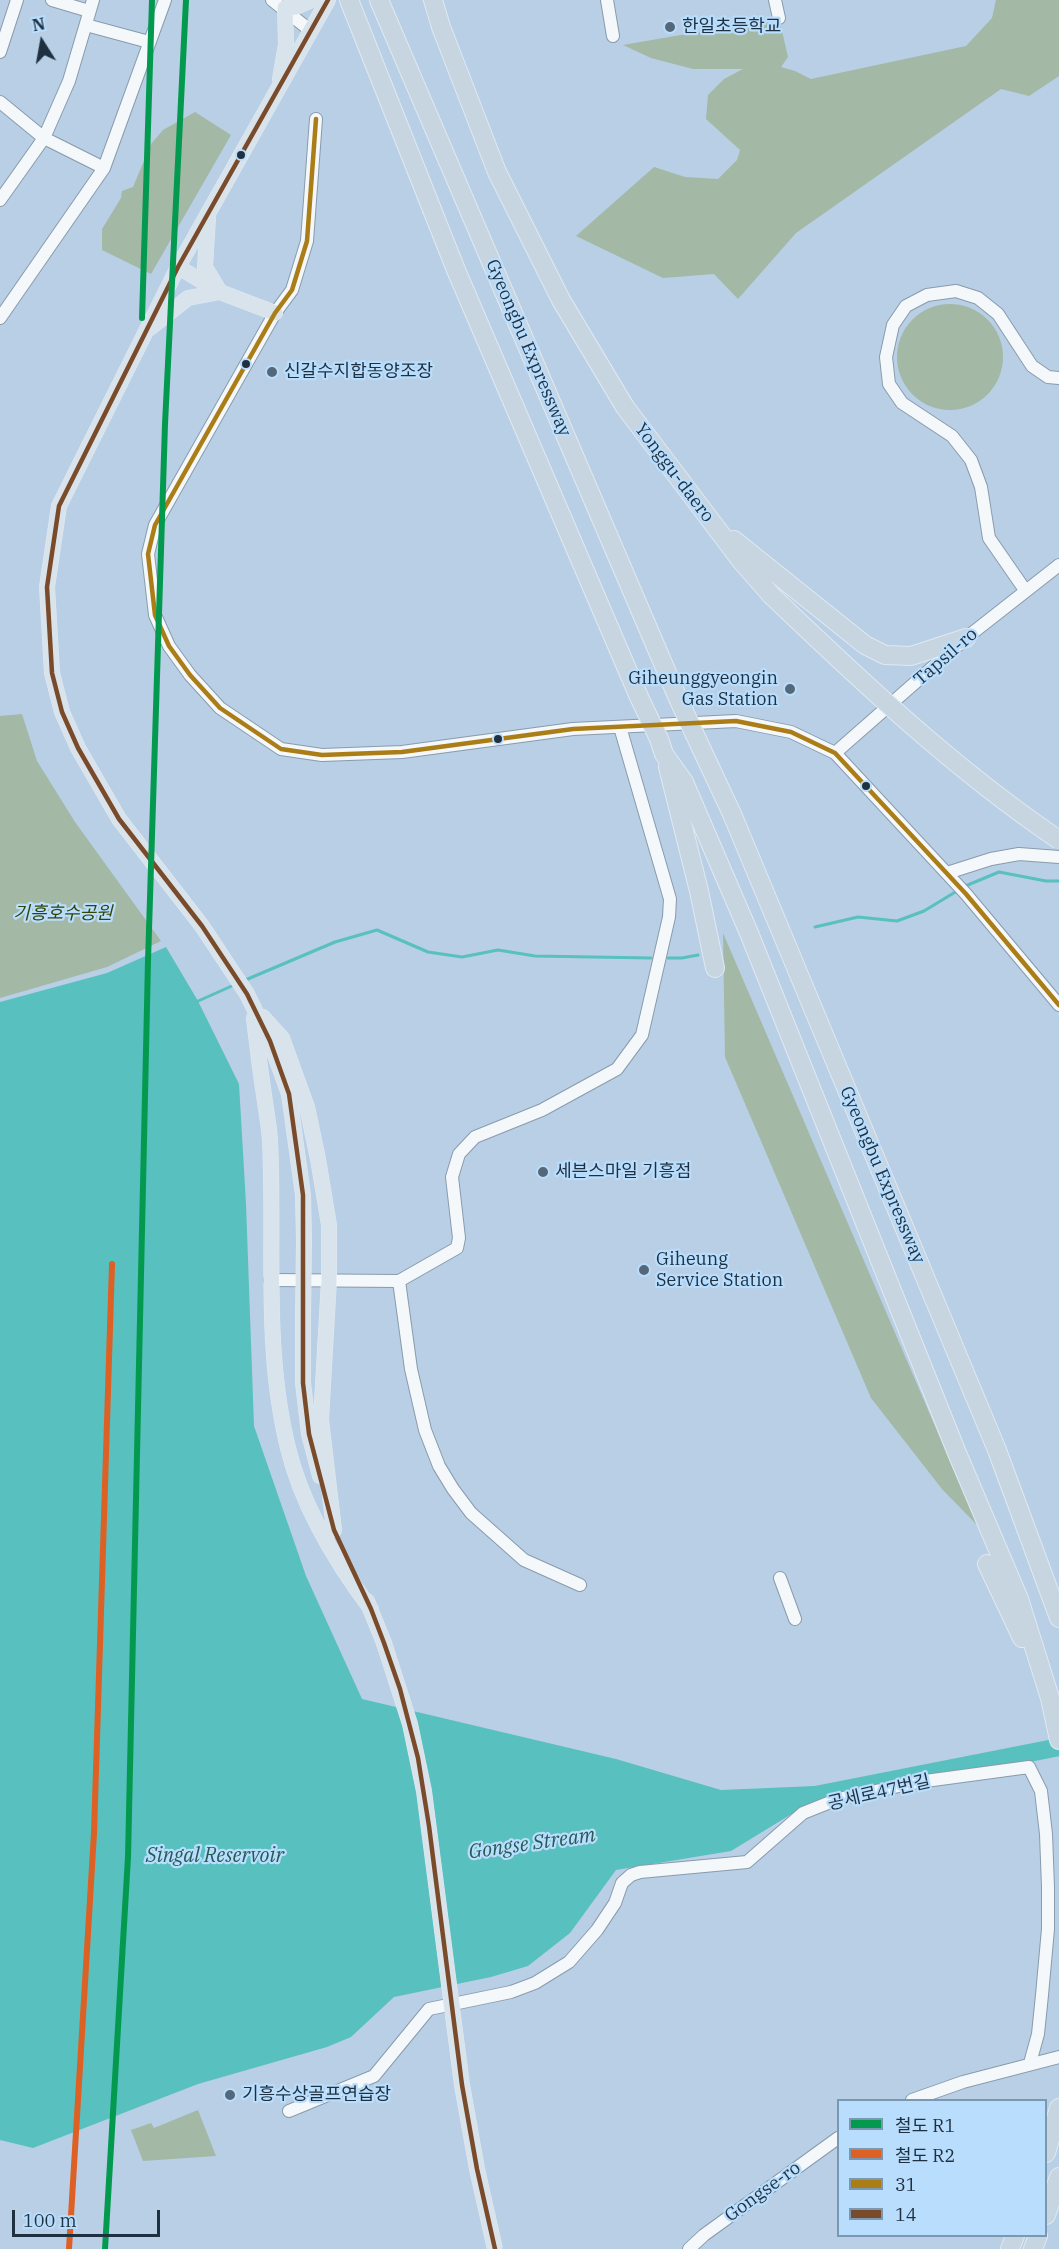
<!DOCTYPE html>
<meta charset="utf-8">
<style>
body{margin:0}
#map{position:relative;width:1059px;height:2249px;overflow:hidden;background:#b8cfe5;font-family:"IBM Plex Serif","Noto Sans KR",serif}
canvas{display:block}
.legend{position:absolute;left:837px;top:2099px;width:210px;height:138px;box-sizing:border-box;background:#b9ddfd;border:2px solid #7b98b2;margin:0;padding:8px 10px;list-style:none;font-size:18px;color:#1f3141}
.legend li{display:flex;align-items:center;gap:12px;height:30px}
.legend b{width:30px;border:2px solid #7b98b2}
.north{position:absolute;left:12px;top:12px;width:60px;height:60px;-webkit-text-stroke:4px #b9ddfd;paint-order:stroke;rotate:349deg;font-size:16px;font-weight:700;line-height:24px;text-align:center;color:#1f3141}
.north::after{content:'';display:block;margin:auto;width:21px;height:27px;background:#1f3141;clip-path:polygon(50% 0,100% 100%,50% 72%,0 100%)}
.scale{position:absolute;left:12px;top:2210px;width:148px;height:27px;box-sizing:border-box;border:3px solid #1f3141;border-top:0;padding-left:8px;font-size:18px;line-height:21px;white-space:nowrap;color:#1f3141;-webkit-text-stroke:4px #b9ddfd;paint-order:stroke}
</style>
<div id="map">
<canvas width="1059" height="2249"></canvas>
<ul class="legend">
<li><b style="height:8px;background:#039a4f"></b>철도 R1</li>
<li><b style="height:8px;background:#dd6025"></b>철도 R2</li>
<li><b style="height:8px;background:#ab7d17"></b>31</li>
<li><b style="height:8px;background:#7a4b2a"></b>14</li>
</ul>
<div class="north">N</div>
<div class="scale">100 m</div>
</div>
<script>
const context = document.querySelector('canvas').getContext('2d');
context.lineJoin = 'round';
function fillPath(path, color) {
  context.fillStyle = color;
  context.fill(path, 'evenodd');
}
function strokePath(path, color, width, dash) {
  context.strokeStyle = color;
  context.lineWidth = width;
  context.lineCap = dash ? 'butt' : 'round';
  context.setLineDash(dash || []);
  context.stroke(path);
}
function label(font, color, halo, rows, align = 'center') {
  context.font = font + ' "IBM Plex Serif","Noto Sans KR",serif';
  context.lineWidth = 4.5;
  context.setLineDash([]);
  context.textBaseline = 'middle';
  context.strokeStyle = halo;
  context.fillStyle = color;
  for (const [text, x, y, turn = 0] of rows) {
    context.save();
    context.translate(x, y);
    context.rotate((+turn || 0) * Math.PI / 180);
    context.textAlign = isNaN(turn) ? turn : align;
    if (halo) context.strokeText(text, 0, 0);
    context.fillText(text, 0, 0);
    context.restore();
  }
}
fillPath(new Path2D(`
 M996 0H1059V76L1029 96 1001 89 796 233 738 299 714 274 663 278 576 236 654 167 685 177 718 179 737 160 740 150 706 119 708 95 724 79 743 69H693L651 58 623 45 779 18 788 57 781 67 795 71 811 79 966 46 992 18Z
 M195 112 231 135 151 274 102 250V229L121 198 122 191 133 187 151 144 163 130Z
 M897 357a53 53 0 1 1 106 0a53 53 0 1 1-106 0Z
 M22 714 37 761 75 822 161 941 107 967 0 998V716Z
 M723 933 978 1526 942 1489 871 1398 725 1057Z
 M198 2110 216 2156 143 2161 131 2130 151 2123 154 2128Z`), '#a3b8a5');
fillPath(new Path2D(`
 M166 947 198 1001 239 1084 246 1204 254 1426 306 1576 362 1699 616 1759 721 1790 839 1785 731 1851 616 1870 570 1933 528 1966 491 1977 394 1997 351 2037 327 2047 198 2084 33 2148 0 2140V1002L107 973Z`), '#58c0be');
strokePath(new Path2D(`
 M963 887 999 872 1046 881H1059
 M815 927 858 917 897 921 924 911 957 891
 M668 958H682L698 955
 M243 981 335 942 377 930 428 952 462 957 498 950 535 956 651 958
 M196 1002 234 985`), '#58c0be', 3);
strokePath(new Path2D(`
 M805 1797 1059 1747`), '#58c0be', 18);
const minor = new Path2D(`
 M52 0 89 11
 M272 0 311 31
 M607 0 613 36
 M775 0 779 18
 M86 25 149 42
 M0 52 17 0
 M0 102 44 138 104 168
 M316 119 307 241 292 290 275 313 155 525 148 554 155 615 169 646 190 675 220 708 281 749 322 755 402 752 573 729 736 721 791 732 835 753 966 894 1059 1005
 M0 200 44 138 69 81 93 0
 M0 318 104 168 165 0
 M1025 590 989 538 981 487 971 460 952 436 902 403 889 384 886 357 893 325 906 306 927 295 956 291 978 298 998 314 1032 366 1048 377 1059 378
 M835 753 966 638 1059 565
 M947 873 991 859 1019 854 1059 857
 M270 1280 399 1281
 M780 1578 795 1619
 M580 1585 524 1560 471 1513 453 1489 439 1466 425 1430 411 1369 399 1281 457 1248 459 1238 452 1177 459 1154 475 1137 542 1110 617 1069 642 1035 669 917 670 899 620 727
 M912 2100 963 2082 1059 2057
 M289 2111 374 2076 429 2009 511 1992 535 1983 569 1962 597 1930 615 1903 622 1883 631 1875 640 1872 747 1862 803 1813 838 1799 918 1782 1029 1767 1041 1791 1046 1834 1048 1887V1929L1042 1995 1038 2034 1030 2063
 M689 2249 704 2235 838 2138`);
const major = new Path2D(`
 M280 79 286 44 285 8 296 7 312 0
 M178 267 220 292 275 313
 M150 328 188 298 220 292 205 267 208 218
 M263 1017 282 1038 307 1107 318 1159 329 1225V1280L321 1420 334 1530
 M254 1018C257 1044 260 1069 264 1095 266 1110 269 1125 270 1140 275 1243 263 1347 288 1448 302 1506 335 1561 371 1609
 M304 1240 303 1195 289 1094 270 1041 247 994 202 926 119 819 78 748 62 712 52 673 47 587 59 506 178 267 328 0
 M303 1319V1383L309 1434 320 1476
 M367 1601 384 1643`);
const highway = new Path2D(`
 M349 0 456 270 639 697
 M379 0 677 696
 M433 0 441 27 497 172 561 300 625 407 742 562 771 595
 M734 540 865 645 885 655 911 656 966 638
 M695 735 732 814 997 1450 1059 1618
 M659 739 664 754 684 782 749 933 957 1453 1019 1599 1050 1698 1059 1740
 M668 767 699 891 715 968
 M987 1564 1022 1638
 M1046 2153 1059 2108
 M1046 2215 1059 2177
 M1010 2249 1015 2236
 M1033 2249 1038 2236`);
strokePath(minor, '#899bac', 14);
strokePath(major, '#dfe9f3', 16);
strokePath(highway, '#dfe9f3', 20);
strokePath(minor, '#f4f8fb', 12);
strokePath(major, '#d9e3eb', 15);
strokePath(highway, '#c7d5e1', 18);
const majorBridge = new Path2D(`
 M303 1319 304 1240
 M384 1643 410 1724 424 1791 462 2085 477 2169 495 2249`);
const highwayBridge = new Path2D(`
 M771 595C862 682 954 769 1059 840
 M677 696 695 735
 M639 697 659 739`);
strokePath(majorBridge, '#dfe9f3', 16, []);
strokePath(highwayBridge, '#dfe9f3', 20, []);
strokePath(majorBridge, '#d9e3eb', 15);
strokePath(highwayBridge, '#c7d5e1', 18);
strokePath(new Path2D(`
 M316 119 307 241 292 290 275 313 155 525 148 554 155 615 169 646 190 675 220 708 281 749 322 755 402 752 573 729 736 721 791 732 835 753 966 894 1059 1005`), '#ab7d17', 4.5);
strokePath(new Path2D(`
 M328 0 178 267 59 506 47 587 52 673 62 712 78 748 119 819 202 926 247 994 270 1041 289 1094 303 1195V1383L309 1434 334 1530 371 1609 384 1643 400 1689 418 1758 429 1826 462 2085 477 2169 495 2249`), '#7a4b2a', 4.5);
strokePath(new Path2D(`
 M142 318 152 0
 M105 2249 128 1857 148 961 165 424 186 0`), '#039a4f', 6);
strokePath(new Path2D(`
 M69 2249 94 1833 112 1264`), '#dd6025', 6);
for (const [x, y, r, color] of [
 [670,27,6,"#55687a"],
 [241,155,5,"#1f3141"],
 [246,364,5,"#1f3141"],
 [272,372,6,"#55687a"],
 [790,689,6,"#55687a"],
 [498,739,5,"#1f3141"],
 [866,786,5,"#1f3141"],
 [543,1172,6,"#55687a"],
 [644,1270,6,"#55687a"],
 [230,2095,6,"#55687a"]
]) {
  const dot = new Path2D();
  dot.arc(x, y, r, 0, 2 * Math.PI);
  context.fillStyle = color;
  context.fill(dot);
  strokePath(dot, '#b9ddfd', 2);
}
label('18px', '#1f3141', '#b9ddfd', [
 ["한일초등학교",682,27],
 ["신갈수지합동양조장",284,372],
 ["Giheunggyeongin",778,679,"right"],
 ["Gas Station",778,700,"right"],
 ["세븐스마일 기흥점",555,1172],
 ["Giheung",656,1260],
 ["Service Station",656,1281],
 ["기흥수상골프연습장",242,2095]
], 'left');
label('18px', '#1f3141', '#b9ddfd', [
 ["Gyeongbu Expressway",528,348,67],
 ["Yonggu-daero",674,473,53],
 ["Tapsil-ro",946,657,-41],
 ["Gyeongbu Expressway",882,1175,67],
 ["공세로47번길",879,1793,-13],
 ["Gongse-ro",763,2192,-36]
]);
label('italic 18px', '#314405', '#b9ddfd', [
 ["기흥호수공원",63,914]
]);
label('italic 20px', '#255b55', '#b9ddfd', [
 ["Gongse Stream",532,1844,-8],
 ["Singal Reservoir",215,1856]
]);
</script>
